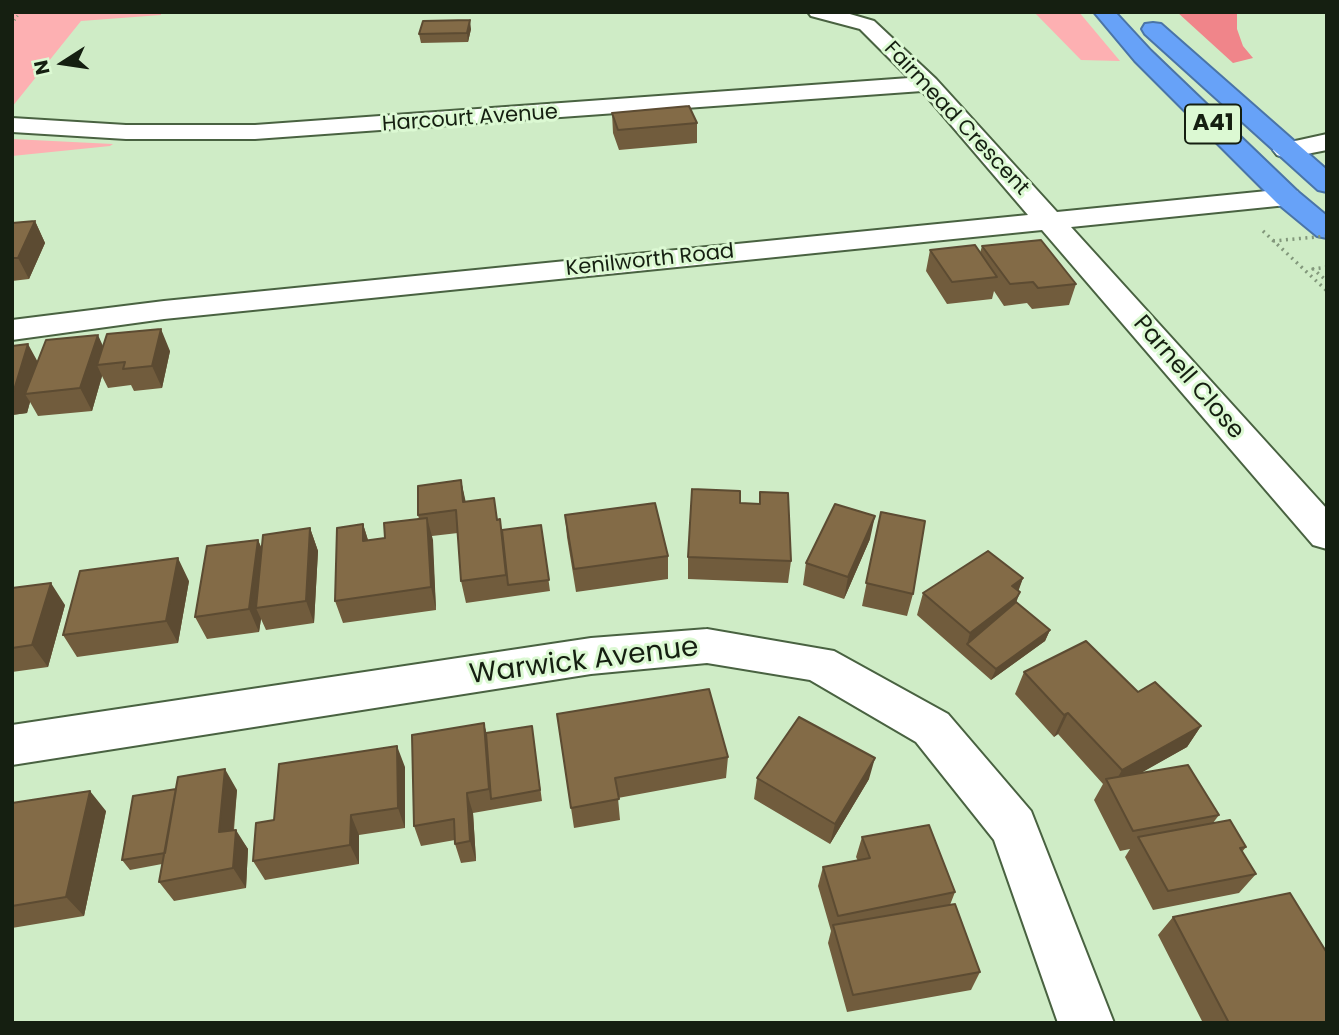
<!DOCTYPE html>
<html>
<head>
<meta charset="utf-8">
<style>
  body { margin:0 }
  #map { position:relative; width:1339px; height:1035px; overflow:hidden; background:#cfecc6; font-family:Poppins,sans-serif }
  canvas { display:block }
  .frame { position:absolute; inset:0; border:14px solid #151f11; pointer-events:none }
  .north { position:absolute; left:28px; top:28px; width:70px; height:70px; -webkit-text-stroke:5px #dcf9d3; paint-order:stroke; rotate:258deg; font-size:19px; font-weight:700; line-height:28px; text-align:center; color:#151f11 }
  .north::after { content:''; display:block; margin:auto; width:24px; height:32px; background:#151f11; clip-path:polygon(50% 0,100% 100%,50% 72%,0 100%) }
</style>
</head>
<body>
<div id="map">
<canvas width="1339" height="1035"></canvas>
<div class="frame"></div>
<div class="north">N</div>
</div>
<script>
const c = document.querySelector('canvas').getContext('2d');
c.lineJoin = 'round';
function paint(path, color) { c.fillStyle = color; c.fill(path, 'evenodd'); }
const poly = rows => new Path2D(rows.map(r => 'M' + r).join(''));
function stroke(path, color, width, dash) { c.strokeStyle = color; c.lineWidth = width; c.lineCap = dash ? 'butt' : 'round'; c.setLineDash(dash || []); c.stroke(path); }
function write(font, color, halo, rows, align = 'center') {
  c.font = font + ' Poppins,sans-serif'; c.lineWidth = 6; c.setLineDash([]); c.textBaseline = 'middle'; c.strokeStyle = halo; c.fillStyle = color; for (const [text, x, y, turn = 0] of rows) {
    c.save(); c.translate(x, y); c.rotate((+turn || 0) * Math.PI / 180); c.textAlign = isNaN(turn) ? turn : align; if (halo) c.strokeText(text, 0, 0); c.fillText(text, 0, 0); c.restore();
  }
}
paint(poly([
  [12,12,161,12,161,15,81,21,12,107],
  [1034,12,1079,12,1120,61,1081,60],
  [12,139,113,144,110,146,12,156]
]), '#fdb0b2');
paint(poly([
  [1177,12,1237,12,1237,29,1243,46,1253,58,1233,63]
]), '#f0858a');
const street = poly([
  [808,12,843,12,874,21,936,79,1057,212,1287,189,1297,191,1301,197,1297,203,1287,205,1071,227,1327,509,1327,549,1313,545,1042,230,164,319,12,340,12,320,164,301,1028,215,922,91,255,139,126,139,12,132,12,118,126,125,255,125,909,78,860,29,811,16,808,12],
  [1327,134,1327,150,1286,158,1277,155,1273,150,1277,145,1327,134],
  [707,629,834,651,948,714,1031,811,1114,1023,1058,1023,994,840,916,742,810,680,707,663,591,674,12,765,12,725,591,638,707,629]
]);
const highway = poly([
  [1094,12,1115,12,1151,51,1297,191,1327,216,1327,238,1317,236,1277,203,1135,61,1094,12],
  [1153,23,1161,24,1327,170,1327,192,1318,190,1145,34,1142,29,1145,24,1153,23]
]);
stroke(street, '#496241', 4);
stroke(highway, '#4a74a7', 4);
stroke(poly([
  [12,24,20,12]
]), '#82977b', 2.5, [1, 3.5]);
stroke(poly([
  [1263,231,1327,291],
  [1327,267,1313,269,1327,281]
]), '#82977b', 3.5, [2, 4.5]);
paint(street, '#fff');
paint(highway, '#67a2f8');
stroke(poly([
  [1273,241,1327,236]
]), '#82977b', 3.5, [2, 4.5]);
paint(poly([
  [471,29,468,42,421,43,419,34],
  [612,113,697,123,697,143,619,150,613,133],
  [35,221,45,243,29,279,12,281,12,223],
  [982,246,1076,284,1069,305,1032,309,1027,303,1004,306,994,291,992,299,947,304,926,271,930,250,980,253],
  [12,346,38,362,103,347,170,351,162,388,134,391,131,385,108,388,102,376,92,411,38,416,30,402,27,413,12,415],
  [461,480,465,501,498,520,502,530,541,525,550,591,466,603,461,581,458,533,432,536,436,610,343,623,335,601,363,524,368,540,385,538,419,519,418,515],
  [760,492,791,561,788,583,688,579,688,557,740,503,759,504],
  [881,512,913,594,907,616,862,606],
  [565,515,668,556,668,579,576,592,567,537],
  [310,528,318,551,314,623,266,630,261,619,259,632,207,639,195,617,258,540,262,549],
  [870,539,844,599,803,585,806,563],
  [1023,578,1018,590,1016,602,1050,630,1045,641,991,680,917,615,923,593],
  [189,581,178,643,77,657,63,635],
  [12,588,65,605,48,667,12,672],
  [1024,672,1138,692,1201,726,1187,747,1140,773,1219,815,1213,823,1246,847,1242,852,1256,874,1239,893,1153,910,1125,857,1130,849,1120,851,1094,800,1103,784,1058,734,1054,737,1015,694],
  [557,714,728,757,726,778,618,798,620,820,574,828],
  [484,723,486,733,532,726,542,801,473,813,476,861,461,863,455,844,455,840,421,846,414,826],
  [405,767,405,828,359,835,359,864,265,880,253,861,274,820],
  [757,778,869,779,830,844,754,799],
  [237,790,234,830,248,849,246,888,174,901,159,882,162,864,130,870,122,860],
  [12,803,106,811,84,916,12,928],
  [862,837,955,892,950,905,980,972,971,990,847,1012,828,943,831,931,818,886,823,867,858,861,856,857],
  [1173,917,1327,1023,1203,1023,1158,935]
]), '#715c3d');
paint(poly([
  [470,20,471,29,468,42,467,33],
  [35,221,45,243,29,279,18,258],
  [161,329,170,351,162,388,152,366],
  [98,335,108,357,97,365,102,376,92,411,80,388],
  [28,344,40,366,25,394,30,402,27,413,12,415,12,391],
  [461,480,466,503,463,502],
  [875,516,870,539,844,599,848,577],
  [427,518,433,540,436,610,431,587],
  [363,524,370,547,363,541],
  [310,528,318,551,314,623,306,601],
  [258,540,267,562,256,608,261,619,259,632,249,609],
  [178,558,189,581,178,643,166,621],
  [1023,578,1016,598,1020,592,1012,614,967,644,970,633,1012,586],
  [51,583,65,605,48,667,32,645],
  [1050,630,1045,641,991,680,996,669],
  [1068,713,1058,734,1054,737,1064,715],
  [484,723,489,744,491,799,489,789],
  [1201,726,1187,747,1111,790,1111,789,1122,770],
  [397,746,405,767,405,828,398,808],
  [875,758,869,779,830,844,835,824],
  [225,769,237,790,231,852,219,832],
  [90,791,106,811,84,916,66,897],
  [467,793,473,813,476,861,470,841],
  [351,815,359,835,359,864,350,845],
  [236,830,248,849,246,888,233,868]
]), '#5c4b32');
const building = poly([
  [470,20,467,33,419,34,423,21,470,20],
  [689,106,697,123,618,130,612,113,689,106],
  [35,221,18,258,12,258,12,223,35,221],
  [1041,240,1076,284,1038,288,1033,282,1010,284,982,246,1041,240],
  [975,245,997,277,952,282,930,250,975,245],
  [161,329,152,366,123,369,125,362,97,365,107,334,161,329],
  [98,335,80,388,25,394,46,340,98,335],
  [28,344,14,390,12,391,12,346,28,344],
  [461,480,463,502,494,498,497,520,500,519,506,575,461,581,456,510,418,515,418,486,461,480],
  [692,489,740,491,740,503,760,504,760,492,788,493,791,561,688,557,692,489],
  [655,503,668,556,574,569,565,515,655,503],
  [835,504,875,516,848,577,806,563,835,504],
  [881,512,925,521,913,594,866,583,881,512],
  [427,518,431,587,335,601,337,528,363,524,363,541,385,538,384,523,427,518],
  [541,525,549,580,508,585,502,530,541,525],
  [310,528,306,601,256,608,263,535,310,528],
  [258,540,249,609,195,617,207,546,258,540],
  [988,551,1023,578,1012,586,1020,592,1017,597,970,633,923,593,988,551],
  [178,558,166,621,63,635,80,571,178,558],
  [51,583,32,645,12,648,12,588,51,583],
  [1016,602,1050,630,996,669,967,644,1016,602],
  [1086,641,1138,692,1155,682,1201,726,1122,770,1068,713,1064,715,1024,672,1086,641],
  [709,689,728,757,615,778,619,799,571,808,557,714,709,689],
  [799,717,875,758,835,824,757,778,799,717],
  [484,723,489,789,467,793,470,841,455,844,454,819,414,826,412,735,484,723],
  [532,726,540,790,491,799,486,733,532,726],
  [397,746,398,808,351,815,350,845,253,861,256,823,274,820,279,764,397,746],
  [1188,765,1219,815,1133,831,1106,779,1188,765],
  [225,769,219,832,236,830,233,868,159,882,178,777,225,769],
  [176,789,165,853,122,860,133,796,176,789],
  [90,791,66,897,12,906,12,803,90,791],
  [1230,820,1246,847,1240,848,1256,874,1168,891,1138,837,1230,820],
  [929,825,955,892,838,916,823,867,870,858,862,837,929,825],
  [1290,893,1327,953,1327,1023,1229,1023,1173,917,1290,893],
  [955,904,980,972,853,995,833,925,955,904]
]);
paint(building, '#836b47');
stroke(building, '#5c4b32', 2);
write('21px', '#151f11', '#dcf9d3', [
  ["Harcourt Avenue",470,119,-4],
  ["Fairmead Crescent",956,119,47],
  ["Kenilworth Road",650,261,-6]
]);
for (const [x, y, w] of [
  [1213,124,56]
]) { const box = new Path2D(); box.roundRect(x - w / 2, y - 19.5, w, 39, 5); c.fillStyle = '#dcf9d3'; c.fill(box); stroke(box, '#151f11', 2); }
write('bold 23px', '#151f11', null, [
  ["A41",1213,124]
]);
write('24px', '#151f11', '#dcf9d3', [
  ["Parnell Close",1188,378,49]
]);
write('28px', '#151f11', '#dcf9d3', [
  ["Warwick Avenue",584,662,-7]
]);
</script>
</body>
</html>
